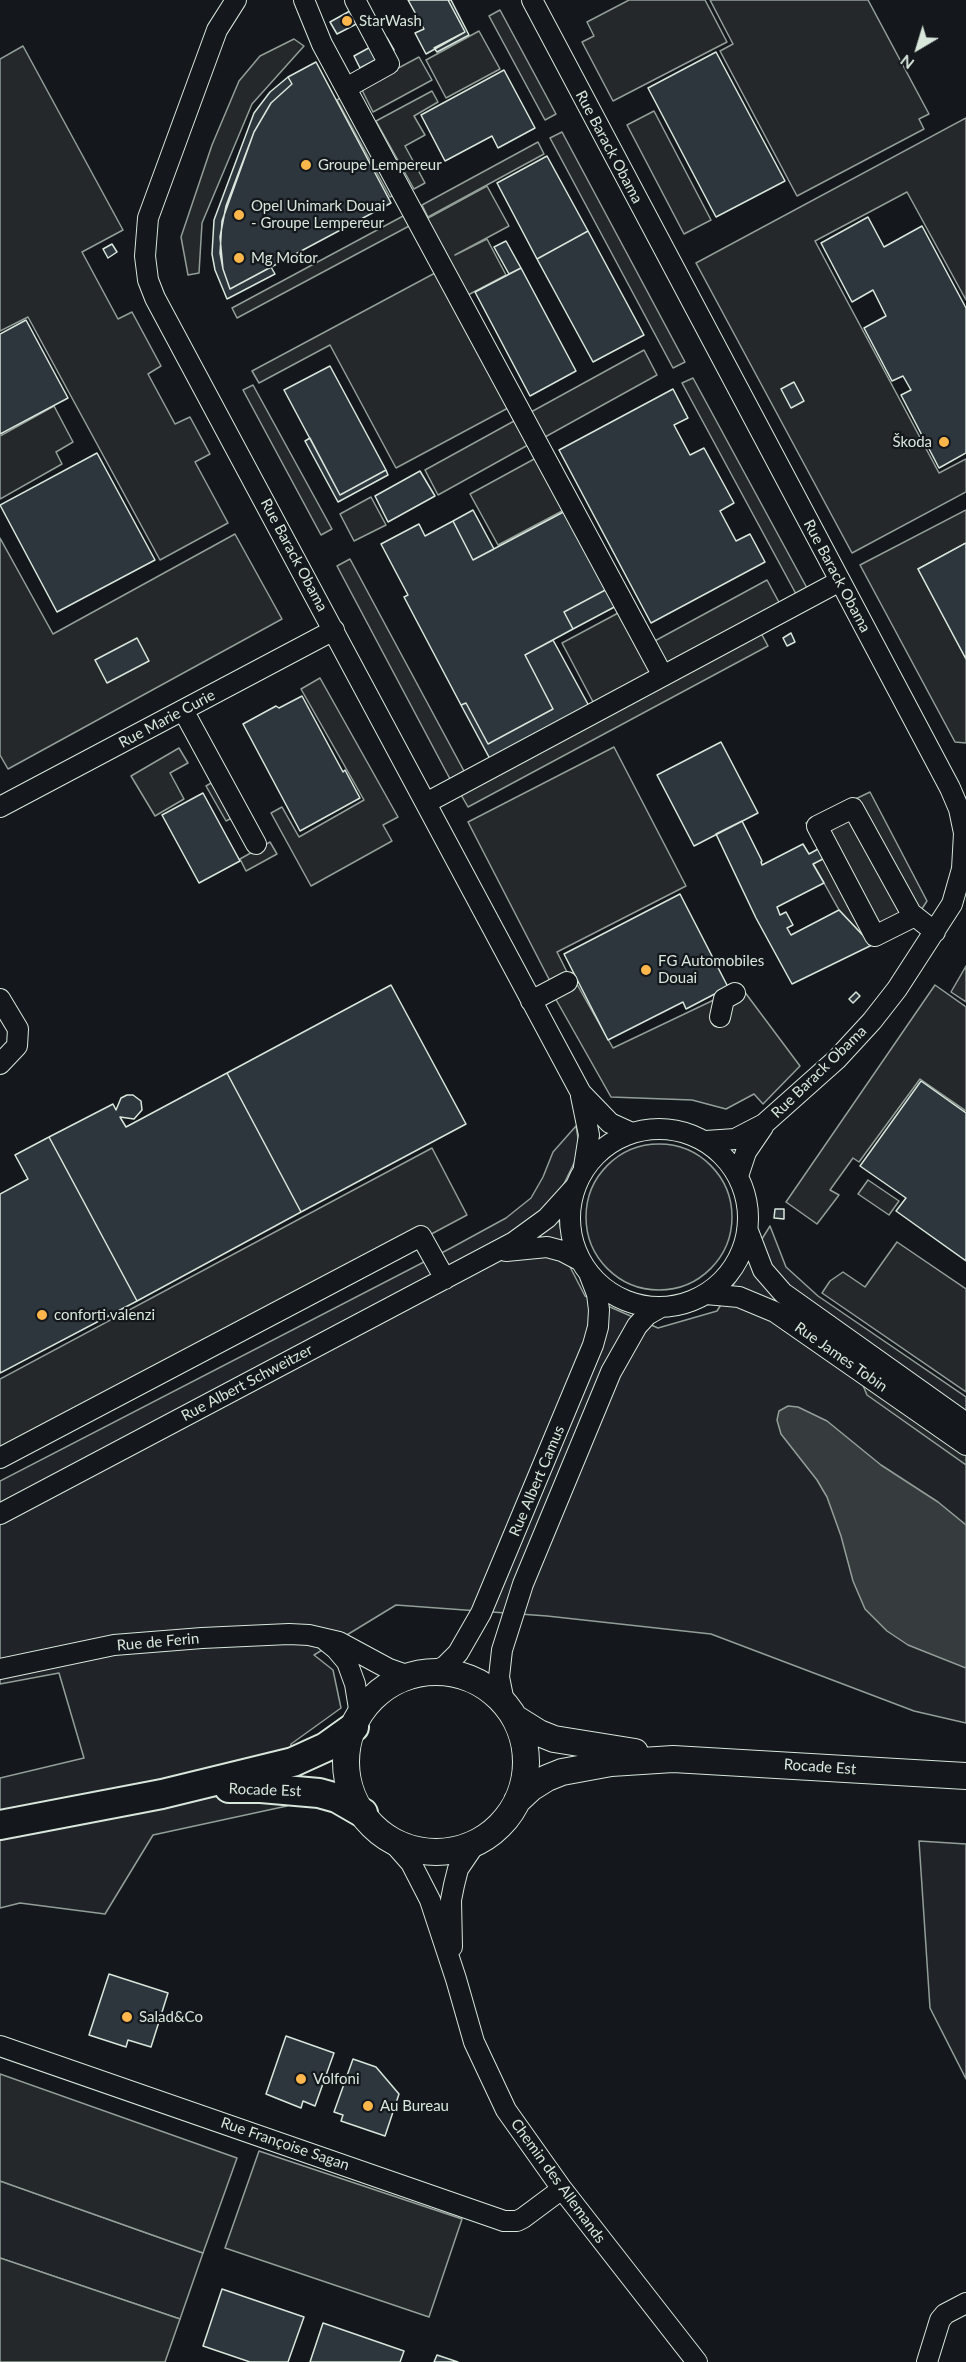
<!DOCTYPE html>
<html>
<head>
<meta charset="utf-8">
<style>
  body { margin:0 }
  #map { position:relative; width:966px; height:2362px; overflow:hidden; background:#14181c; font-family:Lato,sans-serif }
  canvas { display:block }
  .north { position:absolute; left:888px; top:18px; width:60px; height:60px; -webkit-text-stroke:4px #14181c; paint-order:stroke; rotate:218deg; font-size:16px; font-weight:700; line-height:24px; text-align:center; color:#d8e6dc }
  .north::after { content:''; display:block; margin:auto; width:21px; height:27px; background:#d8e6dc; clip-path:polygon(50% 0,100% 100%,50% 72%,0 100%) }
</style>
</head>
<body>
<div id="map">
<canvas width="966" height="2362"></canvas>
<div class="north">N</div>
</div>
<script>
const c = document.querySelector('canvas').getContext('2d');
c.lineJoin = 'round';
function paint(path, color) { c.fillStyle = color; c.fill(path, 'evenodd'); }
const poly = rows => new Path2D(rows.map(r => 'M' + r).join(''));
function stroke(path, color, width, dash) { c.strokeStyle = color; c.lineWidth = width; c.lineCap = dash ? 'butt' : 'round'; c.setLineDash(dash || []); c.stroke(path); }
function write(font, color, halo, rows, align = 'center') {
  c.font = font + ' Lato,sans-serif'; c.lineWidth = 4.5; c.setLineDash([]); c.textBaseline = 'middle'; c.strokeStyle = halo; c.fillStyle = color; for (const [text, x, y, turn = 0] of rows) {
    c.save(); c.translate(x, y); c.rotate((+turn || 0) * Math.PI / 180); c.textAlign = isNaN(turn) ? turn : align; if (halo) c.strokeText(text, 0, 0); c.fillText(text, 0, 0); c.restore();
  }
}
const green = poly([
  [576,1126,580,1151,555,1202,568,1263,585,1296,658,1328,717,1311,770,1226,786,1267,818,1296,966,1397,966,1723,914,1711,711,1634,547,1616,396,1605,314,1655,333,1670,341,1708,291,1744,287,1806,153,1835,105,1914,20,1903,0,1908,0,1778,84,1758,59,1673,0,1684,0,1481,451,1248,506,1218,531,1198,543,1177,553,1152,576,1126],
  '586 1217a73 73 0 1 1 146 0a73 73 0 1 1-146 0Z',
  [919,1841,966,1844,966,2079,930,2008,919,1841],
  [0,2181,203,2253,180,2319,0,2258,0,2181]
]);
paint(green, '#202428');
stroke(green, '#939e99', 1.5);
const parking = poly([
  [629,0,705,0,727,42,613,101,582,42,594,36,587,22,629,0],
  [710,0,868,0,929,114,919,119,924,129,797,196,720,51,733,44,710,0],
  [500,10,556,114,545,120,489,16,500,10],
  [479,31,500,69,446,98,426,60,479,31],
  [294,39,304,46,252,104,202,223,199,273,188,275,181,237,212,145,239,81,260,56,294,39],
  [23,46,123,230,82,252,118,319,132,312,161,366,148,374,175,424,190,417,210,454,195,462,228,523,160,560,28,317,0,331,0,59,23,46],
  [419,57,432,80,373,112,361,88,419,57],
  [432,91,438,102,414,116,425,135,405,146,425,183,414,189,376,121,432,91],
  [345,95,398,193,390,197,337,100,345,95],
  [654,111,711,220,684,234,627,125,654,111],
  [966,118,966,300,907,192,815,241,939,473,966,459,966,492,852,553,696,263,966,118],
  [562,132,685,362,673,368,550,138,562,132],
  [538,142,544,154,428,217,422,205,538,142],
  [487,186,509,226,455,255,487,239,506,275,468,295,419,223,487,186],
  [405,215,411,225,237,318,232,308,405,215],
  [435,273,508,408,396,468,330,345,259,383,252,371,435,273],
  [644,350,657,375,545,437,531,412,644,350],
  [693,378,807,588,796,594,682,383,693,378],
  [253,385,332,529,321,535,243,390,253,385],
  [54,406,73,442,56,452,62,464,0,499,0,436,54,406],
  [514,421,528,445,438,495,425,470,514,421],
  [536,458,564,510,498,545,470,494,536,458],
  [371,497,386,525,354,541,340,514,371,497],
  [966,510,966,543,918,569,966,659,966,743,955,742,860,565,966,510],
  [235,534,282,619,8,769,0,755,0,538,53,634,235,534],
  [350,559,464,771,450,779,337,566,350,559],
  [767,580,788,619,761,633,768,646,468,807,460,793,601,717,562,643,620,612,640,649,767,580],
  [320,678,398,817,383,825,392,841,311,886,271,813,282,807,299,837,364,800,301,689,320,678],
  [614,747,686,886,557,952,569,976,552,985,468,822,614,747],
  [179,748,188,763,170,773,184,799,155,816,131,776,179,748],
  [218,779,238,815,226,821,206,786,218,779],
  [870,792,927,901,912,924,872,945,839,910,824,883,813,864,823,858,806,823,870,792],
  [270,842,277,854,246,871,240,859,270,842],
  [966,966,966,1002,951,992,966,966],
  [574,979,613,1048,741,987,800,1066,763,1104,754,1094,726,1109,692,1100,611,1097,554,996,574,979],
  [935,985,966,1007,966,1111,920,1079,859,1162,853,1158,830,1190,839,1195,817,1224,786,1202,935,985],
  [432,1148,467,1215,0,1464,0,1379,432,1148],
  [868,1180,899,1201,889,1215,858,1194,868,1180],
  [897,1242,966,1289,966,1392,822,1293,830,1281,843,1272,865,1287,897,1242],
  [860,1378,966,1453,966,1465,867,1395,860,1378],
  [0,2074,237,2158,203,2253,0,2181,0,2074],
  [259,2151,462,2219,429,2317,225,2248,259,2151],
  [0,2258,180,2319,165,2362,0,2362,0,2258]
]);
paint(parking, '#24282b');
stroke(parking, '#939e99', 1.5);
const water = poly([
  [788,1406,798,1407,827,1421,881,1465,938,1502,966,1525,966,1668,908,1645,887,1631,865,1609,853,1581,841,1536,827,1497,817,1480,781,1434,777,1420,779,1411,788,1406]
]);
paint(water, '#363b3e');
stroke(water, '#939e99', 1.5);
const building = poly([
  [408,0,448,0,465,32,426,54,415,33,424,29,408,0],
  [448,0,451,0,469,35,437,52,434,48,465,32,448,0],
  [357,7,364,20,337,34,330,22,357,7],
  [387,38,394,50,360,68,354,56,387,38],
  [716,52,785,181,716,217,648,88,716,52],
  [316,62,391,203,230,289,223,269,220,253,222,221,254,132,271,103,292,84,288,77,316,62],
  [504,70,535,128,498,148,492,136,445,161,421,115,504,70],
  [288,77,292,84,271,103,254,132,226,206,220,237,223,269,230,289,271,267,275,274,227,299,215,270,212,254,214,220,254,113,270,92,288,77],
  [547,156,588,231,537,259,497,183,547,156],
  [868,217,884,247,922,226,966,308,966,453,939,468,901,395,911,390,903,376,892,381,864,328,886,316,873,290,852,302,821,243,868,217],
  [588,231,644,335,593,362,537,259,588,231],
  [506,241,521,268,509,274,494,247,506,241],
  [112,244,117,252,108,258,103,249,112,244],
  [521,268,576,371,530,396,475,292,521,268],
  [26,320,68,398,0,434,0,334,26,320],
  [330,366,386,470,340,495,284,390,330,366],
  [794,382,804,401,791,408,781,389,794,382],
  [673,389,688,418,674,425,690,455,704,448,734,503,720,511,736,541,750,534,765,562,651,623,559,450,673,389],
  [310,438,340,495,386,470,388,475,338,502,305,441,310,438],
  [97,453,155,560,57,612,0,505,97,453],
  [420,471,435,496,388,522,375,496,420,471],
  [569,509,611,587,564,612,573,629,525,655,553,709,488,744,466,703,461,705,404,597,408,595,381,544,419,524,425,536,453,521,473,560,569,509],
  [473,510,494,549,473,560,453,521,473,510],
  [966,543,966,659,918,569,966,543],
  [611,587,620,604,573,629,564,612,611,587],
  [791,633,795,642,787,646,783,638,791,633],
  [137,638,149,661,107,683,95,660,137,638],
  [553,640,589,706,490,759,461,705,466,703,488,744,553,709,525,655,553,640],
  [302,696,343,772,345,770,360,798,300,831,243,724,276,706,279,708,302,696],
  [721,742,758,813,694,846,657,775,721,742],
  [203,793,240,861,199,883,162,815,203,793],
  [742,821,762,861,761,862,762,865,803,844,809,854,818,849,823,859,813,864,824,883,777,907,780,915,786,912,793,925,787,928,791,935,839,910,872,945,792,984,756,918,716,834,742,821],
  [680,894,728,987,686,1009,683,1002,608,1040,564,954,680,894],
  [391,985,466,1124,301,1212,227,1073,391,985],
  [856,992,860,996,853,1003,849,999,856,992],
  [227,1073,301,1212,137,1301,49,1137,113,1104,116,1110,121,1098,127,1095,133,1095,141,1101,142,1110,134,1119,120,1117,126,1127,227,1073],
  [921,1081,966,1113,966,1261,896,1211,906,1198,860,1166,921,1081],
  [49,1137,137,1301,0,1373,0,1194,28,1179,15,1155,49,1137],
  [775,1209,784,1209,784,1219,774,1218,775,1209],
  [109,1974,168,1993,151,2047,128,2040,126,2047,89,2035,109,1974],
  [286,2036,334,2053,315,2106,303,2101,301,2108,266,2094,286,2036],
  [353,2059,376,2067,399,2094,385,2136,341,2121,343,2115,334,2112,353,2059],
  [222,2289,304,2317,288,2362,250,2362,203,2346,222,2289],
  [323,2323,404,2351,400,2362,310,2362,323,2323],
  [437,2355,458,2362,434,2362,437,2355]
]);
paint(building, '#2c363c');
stroke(building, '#d8e6dc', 1.5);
const minor = poly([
  [236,0,217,30,148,218,145,256,148,280,155,298,581,1093,610,1123,632,1133],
  [304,0,322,44,663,676],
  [532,0,950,788,959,809,964,833,962,869,952,904,897,989,872,1021,837,1059,764,1124,735,1139,706,1141],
  [346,88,389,64,355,0],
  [183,710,256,844],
  [426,803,840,581],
  [0,807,334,630],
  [913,917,875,936,817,826,853,808,911,913,935,932],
  [0,999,18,1029,17,1046,0,1064],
  [531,1001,567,982],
  [720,1017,724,999,735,993],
  [581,1096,589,1135,584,1167],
  '570 1218a89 89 0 1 1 178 0a89 89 0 1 1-178 0Z',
  [738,1176,746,1152,763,1127],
  [748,1231,763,1270,783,1293,966,1423],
  [506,1251,547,1247,562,1251,581,1261],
  [706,1294,739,1297,775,1312,966,1445],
  [0,1458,421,1236,445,1279],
  [0,1514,514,1242,547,1218,576,1186],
  [326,1641,336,1649,347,1662,355,1684,360,1715],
  [0,1669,114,1645,202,1638,289,1634,309,1635,339,1642,389,1669,409,1676],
  [433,1672,445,1666,458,1653,481,1613,593,1345,598,1327,599,1310,597,1294,590,1276],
  [504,1702,499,1677,502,1650,523,1584,611,1372,637,1326,647,1315,661,1307],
  [389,1838,411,1863,430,1900,456,1979,474,2042,506,2110,562,2189,697,2362],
  [452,1947,451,1900,454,1885,458,1869,477,1841],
  [0,2046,504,2221,517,2221,523,2218,562,2189],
  [927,2362,940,2320,945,2314,966,2303]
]);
const major = poly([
  '346 1762a90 90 0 1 1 180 0a90 90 0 1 1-180 0Z',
  [515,1718,539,1733,554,1739,635,1752],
  [517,1801,531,1788,547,1778,562,1772,611,1763,673,1759,966,1776]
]);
const highway = poly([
  [229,1788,261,1788,319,1793,337,1798,363,1813],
  [0,1825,162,1794,293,1762,326,1747,354,1727]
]);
stroke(minor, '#d8e6dc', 22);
stroke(major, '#d8e6dc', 28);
stroke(highway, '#d8e6dc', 32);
stroke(minor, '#14181c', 20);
stroke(major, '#14181c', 26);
stroke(highway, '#14181c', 28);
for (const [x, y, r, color] of [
  [347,21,6,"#ffb74d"],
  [306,165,6,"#ffb74d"],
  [239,215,6,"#ffb74d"],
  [239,258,6,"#ffb74d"],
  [944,442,6,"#ffb74d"],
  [646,970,6,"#ffb74d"],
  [42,1315,6,"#ffb74d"],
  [127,2017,6,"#ffb74d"],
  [301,2079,6,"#ffb74d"],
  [368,2106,6,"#ffb74d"]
]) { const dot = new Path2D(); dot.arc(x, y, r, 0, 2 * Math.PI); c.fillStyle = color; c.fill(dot); stroke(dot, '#14181c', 2); }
write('15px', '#d8e6dc', '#14181c', [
  ["StarWash",359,21],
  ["Groupe Lempereur",318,165],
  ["Opel Unimark Douai",251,206],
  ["- Groupe Lempereur",251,223],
  ["Mg Motor",251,258],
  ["Škoda",932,442,"right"],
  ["FG Automobiles",658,961],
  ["Douai",658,978],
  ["conforti valenzi",54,1315],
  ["Salad&Co",139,2017],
  ["Volfoni",313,2079],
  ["Au Bureau",380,2106]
], 'left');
write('15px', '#d8e6dc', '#14181c', [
  ["Rue Barack Obama",609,147,62],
  ["Rue Barack Obama",294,555,62],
  ["Rue Barack Obama",837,576,62],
  ["Rue Marie Curie",167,719,-28],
  ["Rue Barack Obama",819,1072,-44],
  ["Rue James Tobin",841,1357,35],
  ["Rue Albert Schweitzer",247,1383,-28],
  ["Rue Albert Camus",537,1481,-67],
  ["Rue de Ferin",158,1642,-5],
  ["Rocade Est",820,1767,4],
  ["Rocade Est",265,1790,2],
  ["Rue Françoise Sagan",285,2144,19],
  ["Chemin des Allemands",558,2181,54]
]);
</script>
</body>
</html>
